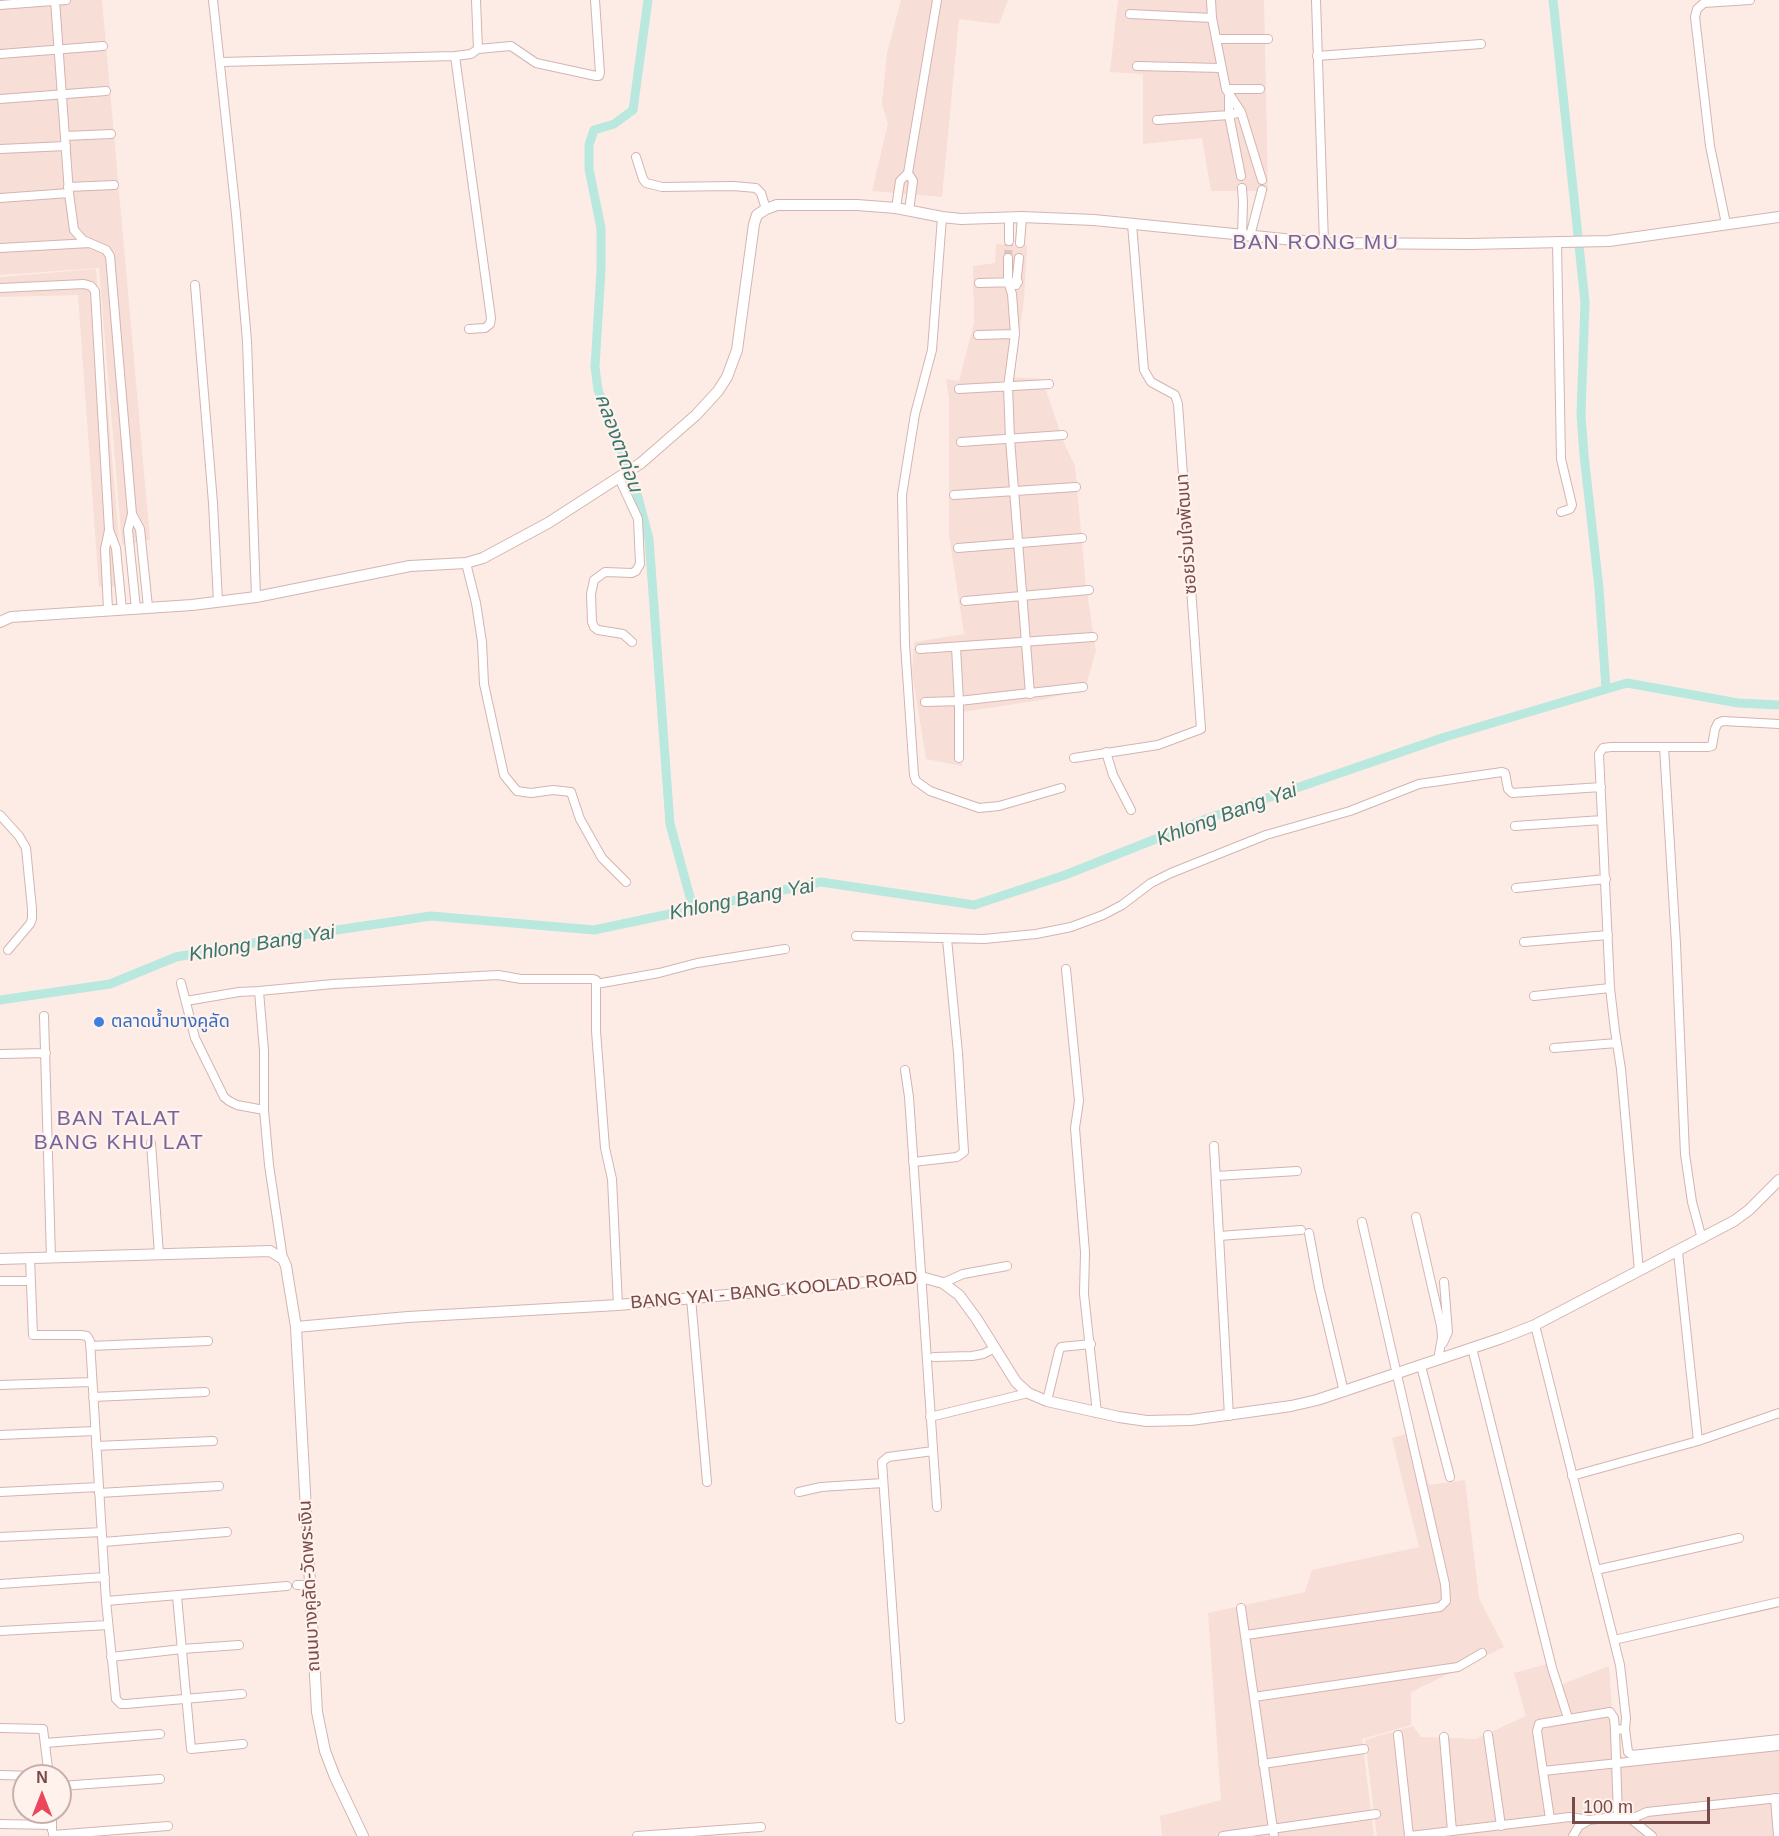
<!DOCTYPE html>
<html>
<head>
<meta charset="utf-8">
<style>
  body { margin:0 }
  #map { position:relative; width:1779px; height:1836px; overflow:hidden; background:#fdece6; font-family:Arial,sans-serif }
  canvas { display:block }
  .north { position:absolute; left:12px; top:1764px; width:60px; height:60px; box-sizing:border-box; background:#fff2ed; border:2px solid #c9afab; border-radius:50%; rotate:0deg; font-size:16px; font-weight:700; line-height:24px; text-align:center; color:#784a49 }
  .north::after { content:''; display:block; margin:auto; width:21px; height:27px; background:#eb4659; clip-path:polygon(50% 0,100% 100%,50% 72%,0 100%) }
  .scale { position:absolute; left:1572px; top:1797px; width:138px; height:27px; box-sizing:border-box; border:3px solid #784a49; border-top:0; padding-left:8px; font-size:18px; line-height:21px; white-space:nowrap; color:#784a49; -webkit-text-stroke:4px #fff2ed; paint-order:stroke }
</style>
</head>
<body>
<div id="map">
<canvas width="1779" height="1836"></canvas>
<div class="north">N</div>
<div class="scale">100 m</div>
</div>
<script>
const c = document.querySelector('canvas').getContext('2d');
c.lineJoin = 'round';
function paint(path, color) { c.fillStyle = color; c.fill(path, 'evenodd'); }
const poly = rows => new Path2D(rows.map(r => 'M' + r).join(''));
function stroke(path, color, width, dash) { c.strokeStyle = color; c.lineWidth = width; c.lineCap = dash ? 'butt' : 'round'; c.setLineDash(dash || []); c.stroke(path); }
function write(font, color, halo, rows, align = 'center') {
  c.font = font + ' Arial,"Noto Sans Thai",sans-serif'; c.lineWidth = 4.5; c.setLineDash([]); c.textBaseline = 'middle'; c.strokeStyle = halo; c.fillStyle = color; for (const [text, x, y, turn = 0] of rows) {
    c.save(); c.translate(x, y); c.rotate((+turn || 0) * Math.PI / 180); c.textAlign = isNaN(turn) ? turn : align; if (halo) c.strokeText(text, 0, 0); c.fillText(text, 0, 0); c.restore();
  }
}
paint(poly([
  [0,0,102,0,150,540,122,545,99,268,0,275],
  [901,0,1008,0,999,24,959,19,942,197,872,191,888,124,882,104,887,53],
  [1118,0,1264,0,1268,191,1211,191,1202,138,1143,144,1143,74,1110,72],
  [996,244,1027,245,1024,299,1013,377,1042,379,1064,443,1075,466,1086,586,1096,651,1085,689,1041,700,963,712,962,766,926,759,912,672,914,642,964,634,949,535,949,398,946,379,959,381,974,323,973,266,995,263],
  [96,269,123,587,99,587,78,295,0,297,0,277],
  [1414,1432,1429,1485,1465,1480,1479,1598,1504,1647,1411,1692,1411,1725,1362,1739,1374,1836,1162,1836,1160,1816,1221,1800,1208,1613,1305,1592,1312,1570,1419,1547,1392,1438],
  [1554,1662,1560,1685,1609,1666,1615,1752,1624,1758,1779,1741,1779,1836,1377,1836,1365,1740,1413,1726,1421,1737,1476,1739,1526,1716,1514,1673]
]), '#f7ded7');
stroke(poly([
  [648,0,633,110,614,124,594,130,589,145,589,169,601,228,601,270,595,367,598,390,635,486,649,539,670,824,693,908],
  [1553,0,1585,302,1581,415,1584,455,1599,588,1606,689],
  [0,1000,110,984,176,957,276,939,431,916,594,930,821,882,974,905,1065,875,1206,819,1445,737,1627,683,1738,703,1779,705]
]), '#b9e8df', 9);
stroke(poly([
  [1008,258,1009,241]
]), '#dcc4bf', 8, [8, 4]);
const minor = poly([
  [55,0,69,193,74,230,83,240,106,250,110,256,132,514],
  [213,0,236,214,247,341,256,597],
  [476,0,478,49],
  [1211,0,1212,18,1226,89,1241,112,1262,180],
  [1316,0,1324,243],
  [0,5,66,0],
  [1130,14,1212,18],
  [1216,39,1268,39],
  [0,54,103,46],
  [455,56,491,318,490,324,485,328,469,329],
  [1317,56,1481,44],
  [221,62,455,56,471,54,478,49,511,46,536,63,596,76,599,76,600,73,595,0],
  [1137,66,1221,68],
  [1226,89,1260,89],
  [1229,97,1229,115,1241,176],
  [0,99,106,91],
  [1157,120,1229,115,1241,112],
  [65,136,111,134],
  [0,149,66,146],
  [636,157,643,179,646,183,662,187,733,186,756,188,761,193,766,209],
  [908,173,913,181,909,211],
  [68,187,114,185],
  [1242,188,1243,203,1242,236],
  [0,198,69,193],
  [896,208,900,181,908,173,937,0],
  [942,217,932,350,915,414,902,495,905,644,914,775,916,781,930,791,979,808,999,806,1061,788],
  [1009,218,1009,241],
  [1726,224,1710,146,1695,17,1697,9,1704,3,1750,0],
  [1250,236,1262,190],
  [1557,242,1561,459,1572,505,1570,509,1561,512],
  [1020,243,1022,217],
  [0,248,90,243],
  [1008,258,1008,282,1012,294,1015,334,1008,387,1010,439,1030,694],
  [979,283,1018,282],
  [195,285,213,503,218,602],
  [1016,285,1019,258],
  [0,288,84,284,91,286,95,291,109,530],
  [978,335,1015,334],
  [959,389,1049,384],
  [961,442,1063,435],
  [619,478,638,519,640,564,636,571,632,573,605,572,594,580,591,594,592,622,594,627,598,630,623,634,632,642],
  [954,495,1076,487],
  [958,548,1082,538],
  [466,563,476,603,482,642,484,684,504,775,517,791,531,793,553,790,571,792,580,819,602,858,626,882],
  [965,601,1089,590],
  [136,609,128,530,132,514,140,529,148,607],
  [108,610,105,549,109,530,116,548,122,610],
  [956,647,959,701,959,758],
  [920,649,1093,637],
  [925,702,959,701,1083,687],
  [1664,747,1676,944,1685,1154,1692,1202,1702,1239],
  [1106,752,1113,775,1131,810],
  [1074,758,1158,745,1201,729,1178,404,1175,395,1151,382,1144,370,1132,224],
  [0,815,19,836,26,848,32,909,32,919,30,924,8,950],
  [1515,826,1602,820],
  [1516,888,1606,879],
  [856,936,984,939,1036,934,1071,927,1103,915,1122,905,1151,883,1171,873,1266,835,1350,811,1419,784,1502,772,1505,773,1508,789,1512,793,1601,787],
  [1524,942,1608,935],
  [1066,969,1079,1101,1075,1128,1085,1252,1084,1294,1097,1413],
  [181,983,195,1038,224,1097,229,1101,237,1105,264,1110],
  [596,984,659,973,697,963,785,949],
  [259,991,333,984,498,975,521,979,593,979,596,980,596,1031,605,1148,612,1179,618,1305],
  [1534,996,1610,988],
  [186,1001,239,992,259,991,264,1051,264,1110,269,1165,283,1259],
  [44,1016,51,1258],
  [1554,1048,1617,1043],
  [0,1054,46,1053],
  [905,1070,909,1097,937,1507],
  [151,1143,159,1254],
  [1214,1146,1229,1416],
  [913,1162,957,1157,964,1152,958,1053,947,939],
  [1216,1176,1297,1171],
  [1416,1217,1441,1326,1442,1337,1438,1360],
  [1309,1233,1319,1287,1344,1392],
  [1219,1236,1301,1230],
  [1678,1252,1698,1441],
  [30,1258,33,1335,81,1335,87,1336,90,1341,106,1601,116,1699,121,1704,126,1704,242,1694],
  [1639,1271,1621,1069,1615,1031,1610,988,1599,754,1603,748,1611,747,1708,747,1712,746,1715,729,1718,723,1723,721,1779,724],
  [0,1281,31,1281],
  [943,1283,963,1274,1007,1266],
  [691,1298,707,1482],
  [1535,1325,1620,1665,1626,1718,1625,1729,1615,1730,1618,1817],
  [1443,1343,1448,1332,1444,1282],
  [90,1346,208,1341],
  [1472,1348,1552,1668,1568,1718],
  [934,1357,972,1356,983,1354,995,1348],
  [1421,1366,1450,1477],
  [0,1385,92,1382],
  [93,1397,205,1392],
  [1047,1401,1059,1351,1061,1347,1091,1344],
  [930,1417,1028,1393],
  [0,1435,95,1431],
  [96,1446,213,1441],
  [1572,1476,1698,1441,1779,1413],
  [0,1492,99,1487],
  [799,1492,821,1487,883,1483],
  [99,1493,219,1486],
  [0,1537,102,1532],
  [103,1542,227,1532],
  [1596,1570,1739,1538],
  [0,1584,105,1577],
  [297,1585,310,1585],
  [177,1596,191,1749,243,1744],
  [106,1601,287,1586],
  [1241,1608,1274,1836],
  [0,1631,108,1625],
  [1246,1635,1440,1607,1446,1601,1445,1584,1362,1222],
  [1614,1640,1779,1602],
  [111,1657,182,1649,239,1645],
  [1254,1697,1458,1667,1482,1653],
  [900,1719,882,1462,888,1457,933,1451],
  [0,1728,43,1729,49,1776],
  [1625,1729,1628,1752,1632,1755,1779,1739],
  [1398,1735,1409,1836],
  [1488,1735,1501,1826],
  [1444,1737,1452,1831],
  [45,1743,160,1734],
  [1263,1764,1364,1749],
  [1543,1771,1779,1746],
  [0,1775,36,1776],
  [60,1786,160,1779],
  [1775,1798,1778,1836],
  [52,1812,52,1830],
  [1550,1819,1537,1731,1539,1724,1610,1712,1614,1718,1615,1730],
  [1631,1819,1647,1812,1779,1798],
  [0,1824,52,1825],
  [53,1835,168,1826],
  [637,1836,761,1827],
  [1223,1836,1376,1814],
  [1410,1836,1570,1817,1589,1820],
  [1573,1836,1579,1826,1589,1820,1613,1817,1631,1819,1652,1836]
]);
const tertiary = poly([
  [0,622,11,617,192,605,256,597,410,566,466,563,483,558,548,523,641,463,696,415,718,391,727,377,737,350,754,224,757,215,766,209,777,205,857,205,896,208,942,217,961,219,1022,217,1094,220,1324,243,1470,244,1609,241,1779,217],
  [0,1259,270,1251,283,1259,286,1266,296,1327,408,1317,618,1305,921,1277,943,1283,959,1295,976,1318,1016,1382,1028,1393,1047,1401,1119,1417,1147,1421,1191,1420,1291,1406,1317,1400,1502,1338,1535,1325,1734,1221,1749,1210,1779,1180],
  [296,1327,317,1712,325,1751,335,1777,363,1836]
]);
stroke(minor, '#d4b4b0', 10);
stroke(tertiary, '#d4b4b0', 12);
stroke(minor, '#fff', 8);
stroke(tertiary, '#fff', 10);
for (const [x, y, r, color] of [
  [99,1022,6,"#3f7fe0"]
]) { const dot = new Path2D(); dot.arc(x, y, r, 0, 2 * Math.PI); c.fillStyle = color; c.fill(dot); stroke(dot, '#fff2ed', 2); }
write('18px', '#784a49', '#fff2ed', [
  ["ซอยร่วมใจพัฒนา",1187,534,-94],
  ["BANG YAI - BANG KOOLAD ROAD",774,1291,-5],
  ["ถนนบางคูลัด-วัดพระเงิน",310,1586,-93]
]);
write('18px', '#366cbe', '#fff2ed', [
  ["ตลาดน้ำบางคูลัด",111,1022]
], 'left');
write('italic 20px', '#39766c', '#fff2ed', [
  ["คลองตาด่อน",618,443,70],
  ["Khlong Bang Yai",1227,815,-20],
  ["Khlong Bang Yai",742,900,-11],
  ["Khlong Bang Yai",262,944,-9]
]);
c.letterSpacing = '1.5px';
write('21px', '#76649b', '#fff2ed', [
  ["BAN RONG MU",1316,243],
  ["BAN TALAT",119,1119],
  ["BANG KHU LAT",119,1143]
]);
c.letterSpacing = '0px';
</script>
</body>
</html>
